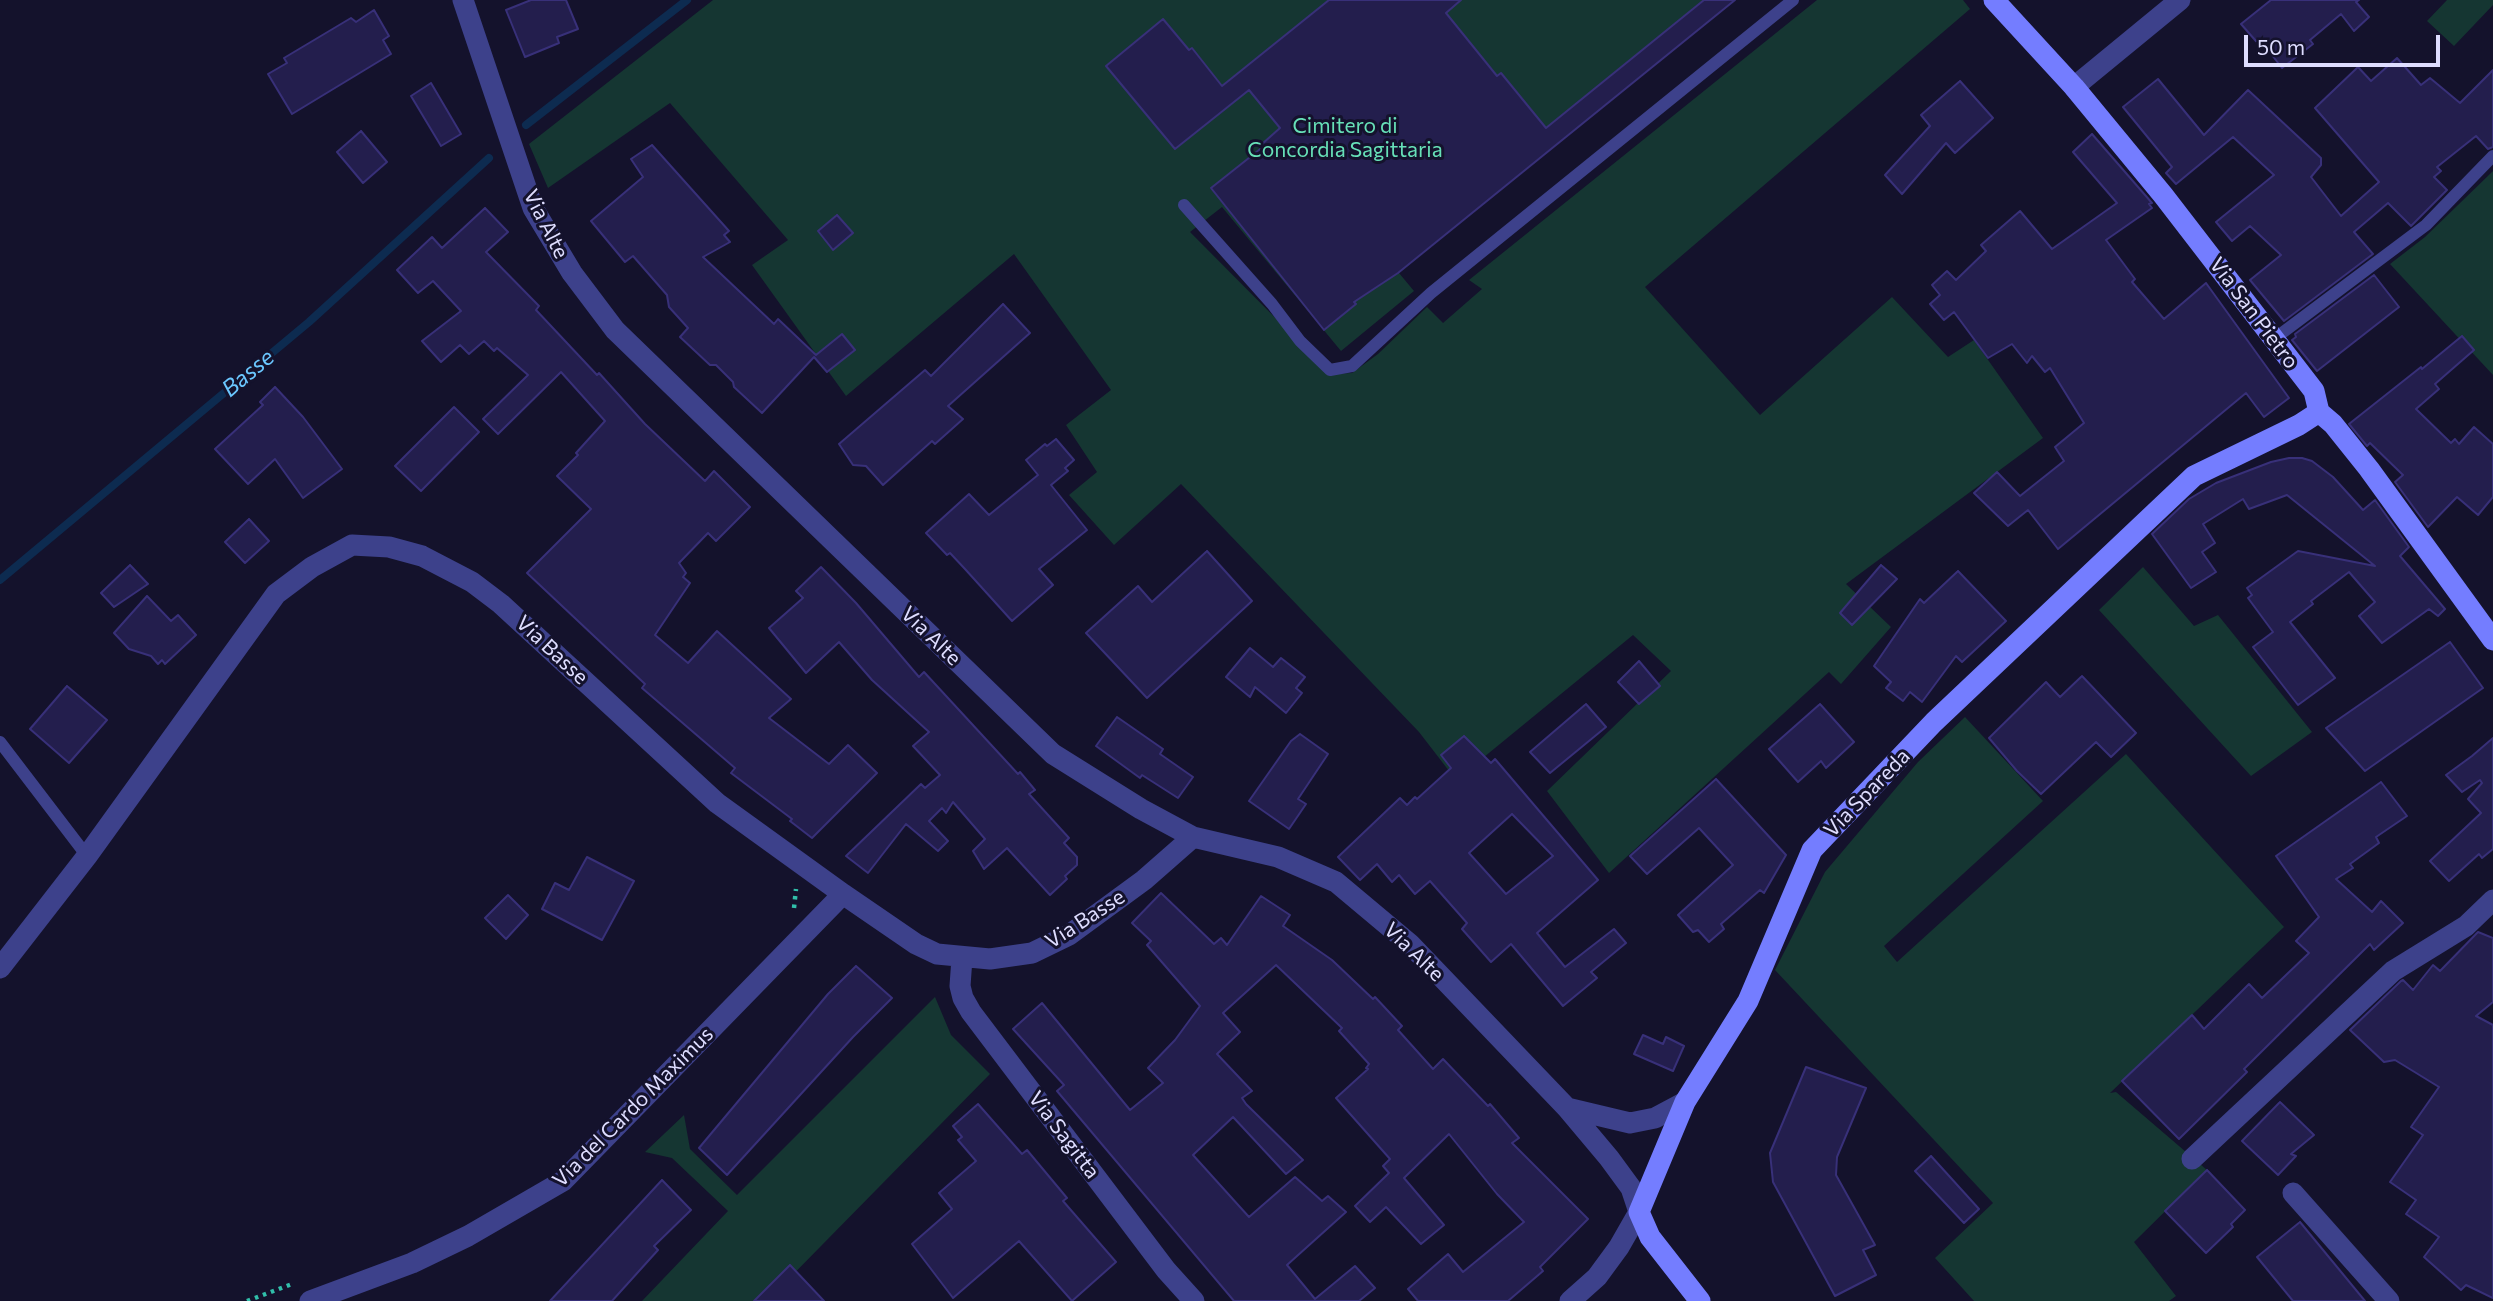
<!DOCTYPE html>
<html>
<head>
<meta charset="utf-8">
<style>
  body { margin:0 }
  #map { position:relative; width:2493px; height:1301px; overflow:hidden; background:#14122c; font-family:Commissioner,sans-serif }
  canvas { display:block }
  .scale { position:absolute; left:2244px; top:35px; width:196px; height:32px; box-sizing:border-box; border:4px solid #deddff; border-top:0; padding-left:9px; font-size:21px; line-height:24px; white-space:nowrap; color:#deddff; -webkit-text-stroke:5px #14122c; paint-order:stroke }
</style>
</head>
<body>
<div id="map">
<canvas width="2493" height="1301"></canvas>
<div class="scale">50 m</div>
</div>
<script>
const c = document.querySelector('canvas').getContext('2d');
c.lineJoin = 'round';
function paint(path, color) { c.fillStyle = color; c.fill(path, 'evenodd'); }
const poly = rows => new Path2D(rows.map(r => 'M' + r).join(''));
function stroke(path, color, width, dash) { c.strokeStyle = color; c.lineWidth = width; c.lineCap = dash ? 'butt' : 'round'; c.setLineDash(dash || []); c.stroke(path); }
function write(font, color, halo, rows, align = 'center') {
  c.font = font + ' Commissioner,sans-serif'; c.lineWidth = 6; c.setLineDash([]); c.textBaseline = 'middle'; c.strokeStyle = halo; c.fillStyle = color; for (const [text, x, y, turn = 0] of rows) {
    c.save(); c.translate(x, y); c.rotate((+turn || 0) * Math.PI / 180); c.textAlign = isNaN(turn) ? turn : align; if (halo) c.strokeText(text, 0, 0); c.fillText(text, 0, 0); c.restore();
  }
}
paint(poly([
  [713,0,1732,0,1399,273,1414,291,1341,351,1222,207,1190,232,1331,374,1352,373,1378,354,1427,307,1443,323,1482,289,1469,280,1817,0,1963,0,1970,9,1645,287,1760,415,1892,297,1948,357,1974,340,2043,438,1846,584,1891,627,1841,684,1829,672,1609,873,1547,791,1671,671,1633,635,1456,780,1419,732,1181,484,1114,545,1069,495,1097,472,1066,425,1111,390,1014,254,846,396,752,265,788,240,670,103,548,188,529,144],
  [2447,0,2493,0,2493,5,2454,46,2427,21],
  [2493,171,2493,375,2390,264,2425,237],
  [2143,567,2194,626,2218,615,2312,732,2251,776,2099,610],
  [1965,717,2043,801,1884,946,1897,962,2126,754,2284,927,2110,1093,2116,1092,2207,1170,2134,1242,2176,1296,2169,1301,1974,1301,1935,1258,1993,1203,1775,970,1825,872,1918,762],
  [935,997,951,1035,990,1074,767,1301,642,1301,728,1211,672,1158,645,1152,684,1115,690,1149,737,1195]
]), '#153632');
stroke(poly([
  [526,125,687,0],
  [0,580,309,322,489,158]
]), '#0d2b50', 8);
const building = poly([
  [531,0,566,0,578,29,557,37,559,43,525,57,506,10,531,0],
  [1329,0,1461,0,1446,13,1497,76,1501,73,1546,128,1704,0,1735,0,1398,273,1354,302,1356,304,1324,330,1211,188,1264,146,1262,144,1280,128,1249,90,1175,149,1106,66,1163,19,1189,50,1192,48,1222,86,1329,0],
  [2271,0,2359,0,2356,2,2369,17,2354,31,2341,14,2310,40,2313,44,2282,68,2265,46,2262,48,2241,24,2271,0],
  [374,10,389,36,383,40,391,54,292,114,268,74,287,63,284,58,351,18,356,22,374,10],
  [2397,58,2421,85,2430,78,2460,103,2493,70,2493,147,2488,149,2476,136,2437,167,2441,171,2434,177,2447,190,2411,226,2388,203,2354,232,2373,254,2284,321,2250,280,2281,255,2250,226,2232,241,2216,222,2274,175,2233,137,2176,184,2166,173,2172,167,2123,107,2158,79,2204,135,2248,90,2321,158,2321,165,2311,177,2341,216,2379,182,2315,108,2358,67,2371,81,2397,58],
  [1960,81,1993,118,1955,153,1946,143,1902,194,1885,175,1930,126,1921,115,1960,81],
  [431,83,461,134,441,146,411,96,431,83],
  [361,131,387,162,363,183,337,152,361,131],
  [2092,134,2152,203,2149,204,2152,208,2106,240,2135,279,2132,282,2164,319,2206,283,2289,398,2264,417,2246,393,2058,549,2028,510,2008,526,1974,493,1997,472,2020,496,2064,461,2055,447,2084,423,2050,368,2045,372,2032,356,2027,363,2012,344,1988,358,1954,312,1944,320,1930,304,1940,295,1932,285,1947,271,1956,280,1986,251,1981,245,2020,211,2052,249,2117,203,2073,152,2092,134],
  [652,145,729,231,724,235,730,242,703,257,774,324,778,319,816,355,842,334,855,350,827,372,814,357,762,413,734,387,733,382,716,365,710,365,680,337,688,328,669,307,667,295,633,256,625,262,591,221,643,177,631,159,652,145],
  [485,208,508,232,486,252,539,306,536,310,597,375,599,373,645,424,705,481,714,471,750,507,716,541,708,533,679,563,686,573,683,577,690,583,655,635,688,663,717,631,791,699,769,718,829,764,848,745,877,773,812,838,790,821,792,819,731,773,735,768,642,688,645,684,527,573,591,509,557,476,578,455,576,453,605,421,561,372,498,434,483,419,528,375,497,348,494,351,484,341,469,354,460,345,441,362,422,341,461,311,433,281,418,293,397,270,432,237,442,248,485,208],
  [837,215,853,233,833,250,818,231,837,215],
  [2374,275,2399,307,2317,371,2292,340,2296,337,2295,334,2374,275],
  [1003,304,1030,333,948,406,963,419,935,444,932,441,883,485,866,466,853,465,839,444,925,370,931,376,1003,304],
  [2462,336,2474,350,2435,384,2439,389,2416,409,2451,443,2455,439,2459,444,2474,427,2493,444,2493,497,2478,515,2457,497,2428,527,2395,482,2403,475,2370,443,2367,446,2349,424,2421,367,2422,369,2462,336],
  [275,387,303,417,342,469,303,498,275,459,248,484,215,449,263,405,260,402,275,387],
  [454,407,479,432,421,491,395,466,454,407],
  [1056,439,1074,460,1065,468,1068,471,1051,485,1087,530,1039,569,1053,585,1012,621,965,569,950,553,947,555,926,533,969,494,989,515,1038,475,1026,460,1045,444,1047,446,1056,439],
  [2289,458,2302,458,2312,461,2333,477,2363,510,2375,500,2409,547,2400,556,2445,609,2438,616,2429,609,2382,643,2359,616,2375,602,2349,572,2311,601,2313,604,2290,622,2335,678,2298,705,2253,647,2273,632,2248,598,2252,595,2247,588,2298,551,2375,566,2287,495,2249,509,2243,499,2203,524,2215,543,2202,552,2216,572,2191,588,2152,534,2189,499,2216,483,2271,462,2289,458],
  [249,519,269,541,245,563,225,542,249,519],
  [1207,551,1252,601,1147,698,1086,633,1138,586,1152,602,1207,551],
  [130,565,148,584,114,607,101,593,130,565],
  [1881,565,1897,579,1852,625,1840,613,1881,565],
  [821,567,856,603,919,677,924,672,1018,774,1020,772,1035,790,1029,794,1069,838,1064,843,1077,857,1077,865,1065,876,1067,879,1050,895,1007,848,984,869,973,851,985,839,953,802,946,813,942,808,929,821,948,841,938,851,906,824,868,873,846,856,921,784,925,788,940,775,913,746,929,732,872,680,839,642,806,673,769,628,803,598,796,591,821,567],
  [1958,571,2006,621,1962,662,1956,656,1922,702,1910,692,1903,701,1886,688,1891,682,1874,666,1920,599,1924,603,1958,571],
  [147,596,171,621,178,615,196,635,165,664,162,660,158,664,151,656,129,649,114,633,147,596],
  [2450,642,2483,688,2365,771,2326,728,2450,642],
  [1250,648,1273,667,1281,658,1305,677,1296,688,1302,693,1286,713,1255,687,1250,697,1226,677,1250,648],
  [1639,661,1660,686,1639,704,1618,682,1639,661],
  [2082,676,2136,733,2111,757,2096,742,2041,794,2017,771,1989,738,2046,682,2060,697,2082,676],
  [67,686,107,720,69,763,30,729,67,686],
  [1586,704,1606,727,1550,773,1530,752,1586,704],
  [1820,704,1854,742,1826,768,1821,761,1798,782,1769,749,1820,704],
  [1117,717,1163,749,1160,754,1193,777,1178,798,1142,775,1140,778,1096,746,1117,717],
  [1300,734,1328,754,1298,799,1306,804,1289,829,1249,801,1291,741,1300,734],
  [1464,736,1491,763,1495,759,1598,880,1537,933,1565,967,1614,929,1626,943,1591,972,1597,978,1563,1006,1511,944,1491,962,1462,929,1467,923,1430,881,1415,894,1399,875,1392,882,1377,864,1360,880,1338,857,1400,798,1407,805,1415,797,1417,799,1451,768,1441,755,1464,736],
  [1512,814,1553,856,1506,894,1469,853,1512,814],
  [2493,738,2493,849,2482,858,2479,854,2449,881,2430,861,2481,813,2468,799,2482,783,2480,780,2462,792,2446,775,2472,756,2493,738],
  [1716,779,1786,855,1764,893,1760,890,1721,924,1724,929,1709,942,1698,930,1693,932,1678,915,1733,865,1699,828,1647,874,1630,856,1716,779],
  [2381,782,2407,816,2376,837,2379,843,2350,864,2353,868,2336,879,2372,912,2381,901,2403,923,2374,950,2370,944,2244,1069,2247,1072,2179,1139,2122,1081,2192,1015,2204,1029,2249,984,2262,998,2309,953,2296,941,2319,917,2276,856,2381,782],
  [587,857,634,881,602,940,542,909,555,883,569,890,587,857],
  [1161,893,1214,944,1221,938,1227,945,1261,896,1290,915,1283,926,1332,960,1373,999,1375,997,1402,1026,1398,1030,1433,1069,1443,1059,1488,1106,1490,1104,1519,1138,1512,1143,1588,1219,1540,1267,1543,1271,1508,1301,1418,1301,1408,1289,1448,1254,1463,1272,1524,1222,1497,1194,1449,1134,1404,1178,1444,1225,1421,1244,1386,1207,1370,1222,1355,1206,1389,1173,1383,1166,1390,1159,1336,1098,1368,1069,1366,1068,1369,1064,1339,1031,1342,1028,1276,965,1223,1013,1240,1032,1217,1054,1252,1091,1242,1098,1246,1104,1303,1160,1286,1174,1233,1117,1193,1155,1249,1217,1295,1177,1322,1201,1328,1196,1346,1212,1287,1265,1315,1299,1355,1266,1375,1288,1359,1301,1234,1301,1057,1091,1064,1085,1013,1029,1042,1003,1130,1110,1163,1083,1148,1068,1175,1040,1200,1006,1147,945,1151,941,1132,923,1161,893],
  [508,895,528,915,506,939,485,918,508,895],
  [2478,932,2493,938,2493,1002,2476,1016,2493,1025,2493,1298,2466,1285,2461,1290,2424,1257,2439,1237,2406,1214,2416,1200,2390,1182,2423,1135,2411,1127,2439,1087,2395,1060,2384,1062,2350,1030,2401,981,2403,980,2413,990,2433,965,2440,971,2478,932],
  [856,966,892,998,853,1037,727,1175,699,1148,828,994,856,966],
  [1643,1035,1663,1044,1666,1037,1684,1046,1673,1071,1634,1054,1643,1035],
  [1806,1067,1866,1088,1837,1157,1836,1175,1875,1245,1863,1250,1876,1275,1835,1296,1773,1182,1770,1153,1806,1067],
  [2280,1102,2314,1135,2291,1154,2296,1156,2278,1175,2242,1141,2280,1102],
  [978,1104,1022,1154,1027,1150,1067,1198,1063,1201,1116,1262,1072,1301,1019,1241,953,1298,912,1244,952,1209,939,1193,976,1161,958,1140,962,1137,953,1126,978,1104],
  [1931,1156,1979,1209,1964,1223,1915,1171,1931,1156],
  [2207,1170,2245,1210,2231,1224,2233,1227,2206,1253,2165,1211,2207,1170],
  [662,1180,691,1210,654,1246,658,1250,612,1301,550,1301,662,1180],
  [2300,1222,2365,1301,2293,1301,2257,1257,2300,1222],
  [790,1265,824,1301,754,1301,790,1265]
]);
paint(building, '#231e4d');
stroke(building, '#383079', 2);
stroke(poly([
  [794,908,796,889],
  [247,1301,292,1284]
]), '#31bfaa', 4.5, [3.5, 5]);
stroke(poly([
  [1184,205,1272,304,1300,341,1330,370,1352,366,1431,293,1793,0],
  [2274,339,2426,225,2493,156],
  [0,742,87,856]
]), '#3d418b', 12);
stroke(poly([
  [463,0,533,208,572,273,615,330,1053,754,1141,809,1193,837,1278,857,1336,882,1410,944,1567,1108,1609,1158,1631,1188,1639,1212,1619,1247,1597,1277,1570,1301],
  [2074,87,2180,0],
  [962,958,960,986,963,998,971,1012,1166,1270,1194,1301],
  [0,968,87,856,276,594,312,567,352,545,389,547,422,556,472,582,501,604,717,803,843,894,916,944,937,954,990,959,1032,953,1069,935,1144,880,1193,837],
  [1567,1108,1630,1123,1655,1118,1685,1102],
  [2192,1159,2393,971,2466,926,2493,900],
  [2293,1193,2389,1301],
  [310,1301,412,1263,468,1236,563,1181,843,894]
]), '#3d418b', 21);
stroke(poly([
  [1994,0,2074,87,2163,195,2314,391,2319,412,2333,424,2369,469,2493,640],
  [1700,1301,1650,1237,1639,1212,1685,1102,1748,1001,1812,850,1934,722,2194,476,2299,425,2319,412]
]), '#747dff', 21);
write('21px', '#67e1b8', '#14122c', [
  ["Cimitero di",1345,126],
  ["Concordia Sagittaria",1345,150]
]);
write('21px', '#deddff', '#14122c', [
  ["Via Alte",546,224,63],
  ["Via San Pietro",2254,313,53],
  ["Via Alte",931,636,44],
  ["Via Basse",552,650,43],
  ["Via Spareda",1867,793,-46],
  ["Via Basse",1085,919,-33],
  ["Via Alte",1414,952,44],
  ["Via del Cardo Maximus",633,1107,-45],
  ["Via Sagitta",1064,1135,53]
]);
write('italic 23px', '#6bc7ff', '#14122c', [
  ["Basse",248,373,-40]
]);
</script>
</body>
</html>
